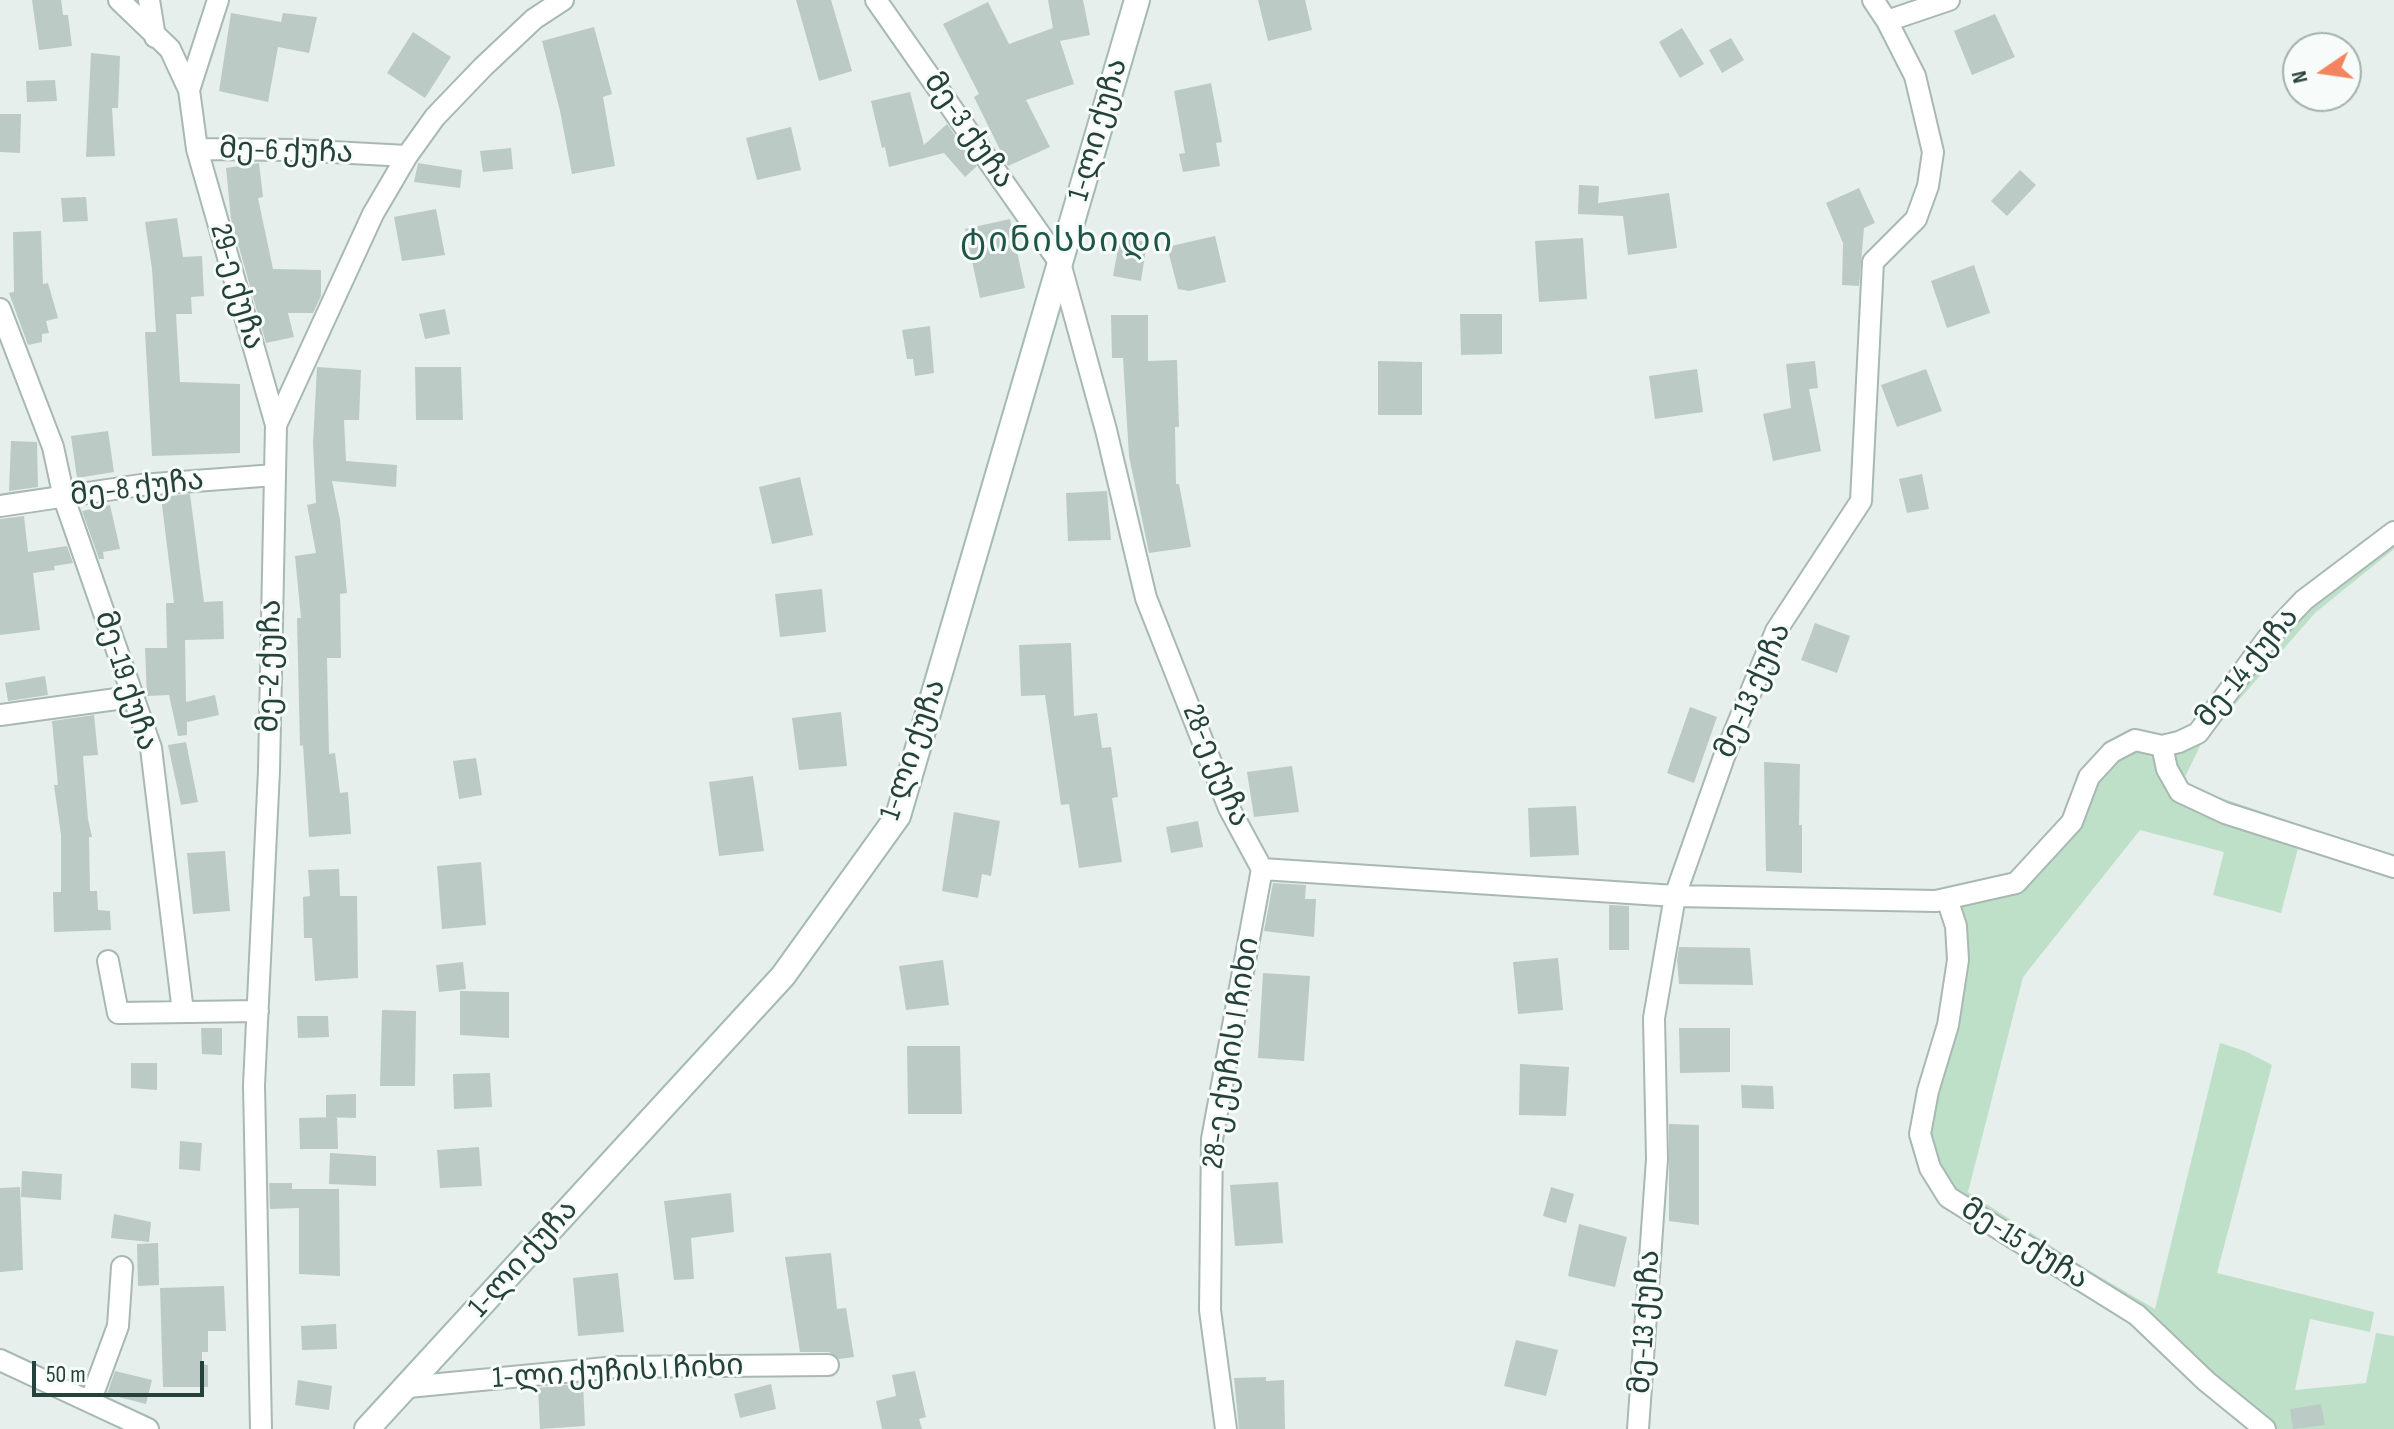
<!DOCTYPE html>
<html>
<head>
<meta charset="utf-8">
<style>
  body { margin:0 }
  #map { position:relative; width:2394px; height:1429px; overflow:hidden; background:#e6efeb; font-family:"Sofia Sans Condensed",sans-serif }
  canvas { display:block }
  .north { position:absolute; left:2282px; top:32px; width:80px; height:80px; box-sizing:border-box; background:#f7fbf9; border:2px solid #a3b1ad; border-radius:50%; rotate:257deg; font-size:22px; font-weight:700; line-height:32px; text-align:center; color:#24423a }
  .north::after { content:''; display:block; margin:auto; width:28px; height:36px; background:#f4845f; clip-path:polygon(50% 0,100% 100%,50% 72%,0 100%) }
  .scale { position:absolute; left:32px; top:1361px; width:172px; height:36px; box-sizing:border-box; border:4px solid #24423a; border-top:0; padding-left:10px; font-size:24px; line-height:28px; white-space:nowrap; color:#24423a; -webkit-text-stroke:6px #f7fbf9; paint-order:stroke }
</style>
</head>
<body>
<div id="map">
<canvas width="2394" height="1429"></canvas>
<div class="north">N</div>
<div class="scale">50 m</div>
</div>
<script>
const c = document.querySelector('canvas').getContext('2d');
c.lineJoin = 'round';
function paint(path, color) { c.fillStyle = color; c.fill(path, 'evenodd'); }
const poly = rows => new Path2D(rows.map(r => 'M' + r).join(''));
function stroke(path, color, width, dash) { c.strokeStyle = color; c.lineWidth = width; c.lineCap = dash ? 'butt' : 'round'; c.setLineDash(dash || []); c.stroke(path); }
function write(font, color, halo, rows, align = 'center') {
  c.font = font + ' "Sofia Sans Condensed","Noto Sans Georgian",sans-serif'; c.lineWidth = 6; c.setLineDash([]); c.textBaseline = 'middle'; c.strokeStyle = halo; c.fillStyle = color; for (const [text, x, y, turn = 0] of rows) {
    c.save(); c.translate(x, y); c.rotate((+turn || 0) * Math.PI / 180); c.textAlign = isNaN(turn) ? turn : align; if (halo) c.strokeText(text, 0, 0); c.fillText(text, 0, 0); c.restore();
  }
}
paint(poly([
  [2394,532,2394,549,2315,613,2202,742,2184,779,2195,789,2327,834,2394,854,2394,867,2301,837,2281,913,2213,895,2224,852,2140,830,2023,977,1968,1192,2085,1268,2155,1309,2220,1043,2245,1051,2272,1065,2217,1273,2374,1312,2370,1332,2310,1319,2295,1390,2366,1383,2376,1333,2394,1336,2394,1429,2265,1429,2137,1315,1948,1197,1930,1168,1928,1091,1958,960,1947,899,2016,883,2112,752,2179,742,2267,639]
]), '#bfe0c8');
paint(poly([
  [32,0,61,0,63,15,68,15,72,46,39,50],
  [796,0,831,0,852,71,819,81],
  [1048,0,1083,0,1090,35,1060,41,1074,84,1026,100,1050,147,1008,166,974,97,979,94,943,24,988,2,1009,44,1053,28],
  [1258,0,1305,0,1312,30,1268,41],
  [231,13,281,22,283,13,317,17,309,53,278,47,268,102,219,91],
  [1995,14,2015,57,1972,75,1954,31],
  [594,27,612,94,603,97,615,166,572,174,560,111,542,41],
  [1682,28,1704,64,1680,78,1659,42],
  [413,32,451,57,425,98,387,73],
  [1731,38,1744,60,1722,73,1709,50],
  [91,53,120,56,118,108,112,108,115,156,86,157],
  [55,80,57,101,27,102,26,81],
  [1211,83,1222,142,1216,143,1220,166,1183,172,1179,154,1185,153,1174,91],
  [910,92,924,145,947,124,977,166,965,177,944,153,889,167,885,147,882,148,871,101],
  [0,114,21,114,20,153,0,152],
  [791,127,801,170,757,180,746,138],
  [511,148,513,169,483,172,480,151],
  [259,163,263,197,258,198,273,269,321,270,321,296,313,313,288,313,294,337,266,343,231,219,226,168],
  [418,163,462,170,460,188,414,182],
  [2020,170,2036,185,2007,216,1991,201],
  [1579,185,1599,186,1598,203,1669,193,1677,248,1628,255,1623,216,1578,214],
  [1859,188,1875,223,1864,228,1859,286,1842,285,1843,243,1826,203],
  [86,197,88,221,63,222,61,198],
  [436,209,445,255,402,261,394,217],
  [177,218,183,257,202,256,204,296,191,297,192,314,176,314,180,382,240,384,240,453,152,456,145,332,156,332,152,269,145,222],
  [1010,219,1025,288,980,298,965,229],
  [41,231,43,284,48,283,58,318,46,321,49,333,42,334,42,342,28,345,9,293,14,292,13,232],
  [1215,236,1226,282,1189,291,1178,289,1167,247],
  [1120,238,1147,242,1141,281,1113,276],
  [1583,238,1587,299,1539,302,1535,241],
  [1974,265,1990,313,1947,328,1931,281],
  [445,309,450,334,425,339,419,314],
  [1460,314,1502,314,1502,354,1461,355],
  [1111,315,1148,315,1148,361,1177,360,1179,427,1175,427,1176,484,1179,484,1191,547,1149,553,1129,456,1123,358,1112,358],
  [930,326,934,373,915,376,913,359,907,359,902,330],
  [1378,361,1422,362,1422,415,1378,415],
  [1815,361,1818,388,1809,389,1821,451,1773,461,1763,414,1791,408,1786,364],
  [317,367,361,370,359,420,344,420,346,461,397,465,396,487,332,481,340,520,347,593,340,594,341,658,327,658,329,754,335,753,340,793,348,792,351,834,309,837,303,745,300,746,297,618,301,618,295,556,316,553,307,505,316,503,313,443],
  [415,367,461,367,463,420,416,420],
  [1697,369,1703,412,1655,419,1649,376],
  [1926,369,1942,411,1897,427,1881,385],
  [108,431,114,472,77,478,71,436],
  [11,441,37,442,38,487,9,491],
  [1922,474,1929,509,1907,513,1899,479],
  [800,477,813,535,772,544,759,487],
  [1107,491,1111,540,1068,541,1066,493],
  [190,494,204,602,223,601,224,639,185,640,186,702,215,695,219,715,187,722,187,735,178,736,169,695,147,696,145,648,167,648,166,603,174,603,161,497],
  [110,505,120,549,103,552,104,559,99,559,82,511],
  [24,516,28,552,67,546,73,563,54,566,55,570,33,573,40,630,0,635,0,519],
  [822,589,826,632,780,637,775,594],
  [1815,623,1850,636,1837,673,1801,660],
  [1071,643,1074,716,1097,713,1102,748,1111,747,1118,797,1112,798,1122,862,1079,868,1069,804,1061,805,1045,695,1021,696,1019,645],
  [45,676,48,695,8,701,5,683],
  [1690,707,1717,717,1694,783,1667,773],
  [841,712,847,766,799,770,792,718],
  [94,715,98,755,83,756,88,819,92,837,89,837,90,891,97,891,98,910,110,911,111,930,54,932,53,892,61,892,61,835,54,785,58,785,52,721],
  [186,742,198,802,181,805,168,745],
  [476,758,482,795,459,799,453,761],
  [1764,762,1800,764,1799,825,1802,825,1802,873,1766,871],
  [1292,766,1299,812,1254,817,1247,772],
  [753,776,764,851,719,856,709,782],
  [1576,806,1579,855,1530,857,1528,808],
  [954,812,1000,821,991,876,982,874,978,898,942,891],
  [1198,821,1203,847,1171,853,1166,827],
  [225,851,230,911,193,914,187,853],
  [481,862,486,925,442,929,437,866],
  [339,869,340,896,357,896,358,978,315,981,312,938,304,938,303,897,310,896,308,870],
  [1273,883,1306,885,1305,899,1316,899,1314,937,1264,931],
  [1609,905,1629,906,1629,950,1609,950],
  [1679,947,1750,948,1753,985,1679,984,1677,960],
  [1558,958,1563,1010,1518,1014,1513,962],
  [943,960,949,1005,906,1010,899,966],
  [463,962,466,989,439,992,436,965],
  [1263,973,1310,976,1304,1061,1258,1058],
  [460,991,509,992,509,1038,460,1035],
  [382,1010,416,1011,415,1086,380,1086],
  [297,1016,328,1016,329,1037,298,1038],
  [201,1028,222,1028,222,1055,202,1054],
  [1679,1028,1730,1028,1730,1072,1680,1073],
  [907,1046,960,1046,962,1114,908,1114],
  [131,1063,157,1063,157,1090,131,1088],
  [1520,1064,1569,1067,1566,1116,1519,1115],
  [490,1073,492,1107,454,1109,453,1074],
  [1741,1085,1773,1086,1774,1109,1742,1108],
  [356,1094,356,1118,326,1117,326,1095],
  [337,1117,338,1149,300,1149,299,1118],
  [1669,1124,1699,1125,1699,1225,1669,1221],
  [180,1141,202,1143,200,1171,179,1169],
  [479,1147,482,1186,440,1188,437,1150],
  [330,1153,376,1156,376,1186,329,1184],
  [22,1171,62,1174,61,1200,21,1197],
  [1278,1182,1283,1243,1235,1246,1230,1185],
  [269,1183,292,1183,292,1189,339,1189,340,1276,299,1274,299,1208,270,1209],
  [20,1187,23,1270,0,1272,0,1188],
  [1551,1187,1574,1194,1566,1223,1543,1216],
  [731,1193,734,1232,691,1238,694,1279,674,1280,664,1201],
  [114,1214,151,1222,149,1242,111,1238],
  [1579,1224,1627,1237,1615,1287,1568,1276],
  [158,1243,159,1285,138,1286,137,1244],
  [831,1253,837,1309,846,1308,854,1357,839,1359,829,1352,800,1352,785,1257],
  [618,1273,624,1332,578,1336,573,1278],
  [224,1286,226,1331,208,1331,208,1352,202,1352,202,1364,208,1365,208,1387,163,1387,160,1288],
  [336,1324,337,1349,302,1350,301,1326],
  [1516,1340,1558,1350,1546,1396,1504,1386],
  [115,1371,152,1380,146,1404,107,1394],
  [915,1371,926,1417,919,1419,922,1429,882,1429,876,1401,896,1396,892,1375],
  [1266,1377,1266,1381,1284,1380,1285,1429,1239,1429,1234,1378],
  [298,1380,332,1386,329,1410,295,1405],
  [583,1383,585,1426,540,1429,538,1388],
  [771,1384,776,1409,740,1418,734,1394],
  [2321,1404,2325,1425,2293,1429,2290,1409]
]), '#bbcac4');
const street = poly([
  [119,0,170,49,189,90,197,149,276,425],
  [149,0,155,37],
  [876,0,1060,263,1106,430,1146,598,1229,808,1262,869],
  [1887,21,1949,0],
  [189,90,218,0],
  [197,149,295,150,407,156],
  [0,309,53,447,64,498,151,748,183,1012],
  [0,506,141,485,275,475],
  [0,715,131,697],
  [2162,746,2167,769,2180,792,2225,813,2394,867],
  [1262,869,1675,896,1936,901,2016,883,2072,822,2089,777,2112,752,2135,740,2162,746,2179,742,2198,733,2267,639,2304,600,2394,532],
  [1947,899,1956,926,1958,960,1948,1025,1928,1091,1920,1134,1930,1168,1948,1197,2137,1315,2206,1381,2265,1429],
  [108,961,118,1013,258,1011],
  [0,1360,148,1429],
  [408,1387,616,1367,828,1365],
  [90,1402,118,1326,122,1267],
  [261,1429,254,1085,269,770,276,425,373,214,407,156,435,117,483,67,534,19,563,0],
  [1226,1429,1210,1310,1212,1139,1262,869],
  [1638,1429,1657,1159,1654,1018,1675,896,1724,757,1776,631,1861,501,1873,262,1916,219,1928,186,1933,152,1915,76,1887,21,1873,0]
]);
const secondary = poly([
  [367,1429,783,976,898,816,1137,0]
]);
stroke(street, '#a8b8b2', 24);
stroke(secondary, '#a4bbb3', 28);
stroke(street, '#fff', 20);
stroke(secondary, '#fff', 24);
write('30px', '#24423a', '#f7fbf9', [
  ["1-ლი ქუჩა",1099,130,-74],
  ["მე-3 ქუჩა",968,131,55],
  ["მე-6 ქუჩა",286,152,2],
  ["29-ე ქუჩა",236,287,74],
  ["მე-8 ქუჩა",137,489,-7],
  ["მე-2 ქუჩა",271,666,-89],
  ["მე-14 ქუჩა",2248,668,-51],
  ["მე-19 ქუჩა",125,681,72],
  ["მე-13 ქუჩა",1754,691,-66],
  ["1-ლი ქუჩა",914,750,-71],
  ["28-ე ქუჩა",1215,766,67],
  ["28-ე ქუჩის I ჩიხი",1232,1053,-81],
  ["მე-15 ქუჩა",2024,1245,32],
  ["1-ლი ქუჩა",524,1259,-48],
  ["მე-13 ქუჩა",1646,1322,-86],
  ["1-ლი ქუჩის I ჩიხი",618,1373,-3]
]);
c.letterSpacing = '2px';
write('34px', '#1f5548', '#f7fbf9', [
  ["ტინისხიდი",1067,242]
]);
c.letterSpacing = '0px';
</script>
</body>
</html>
